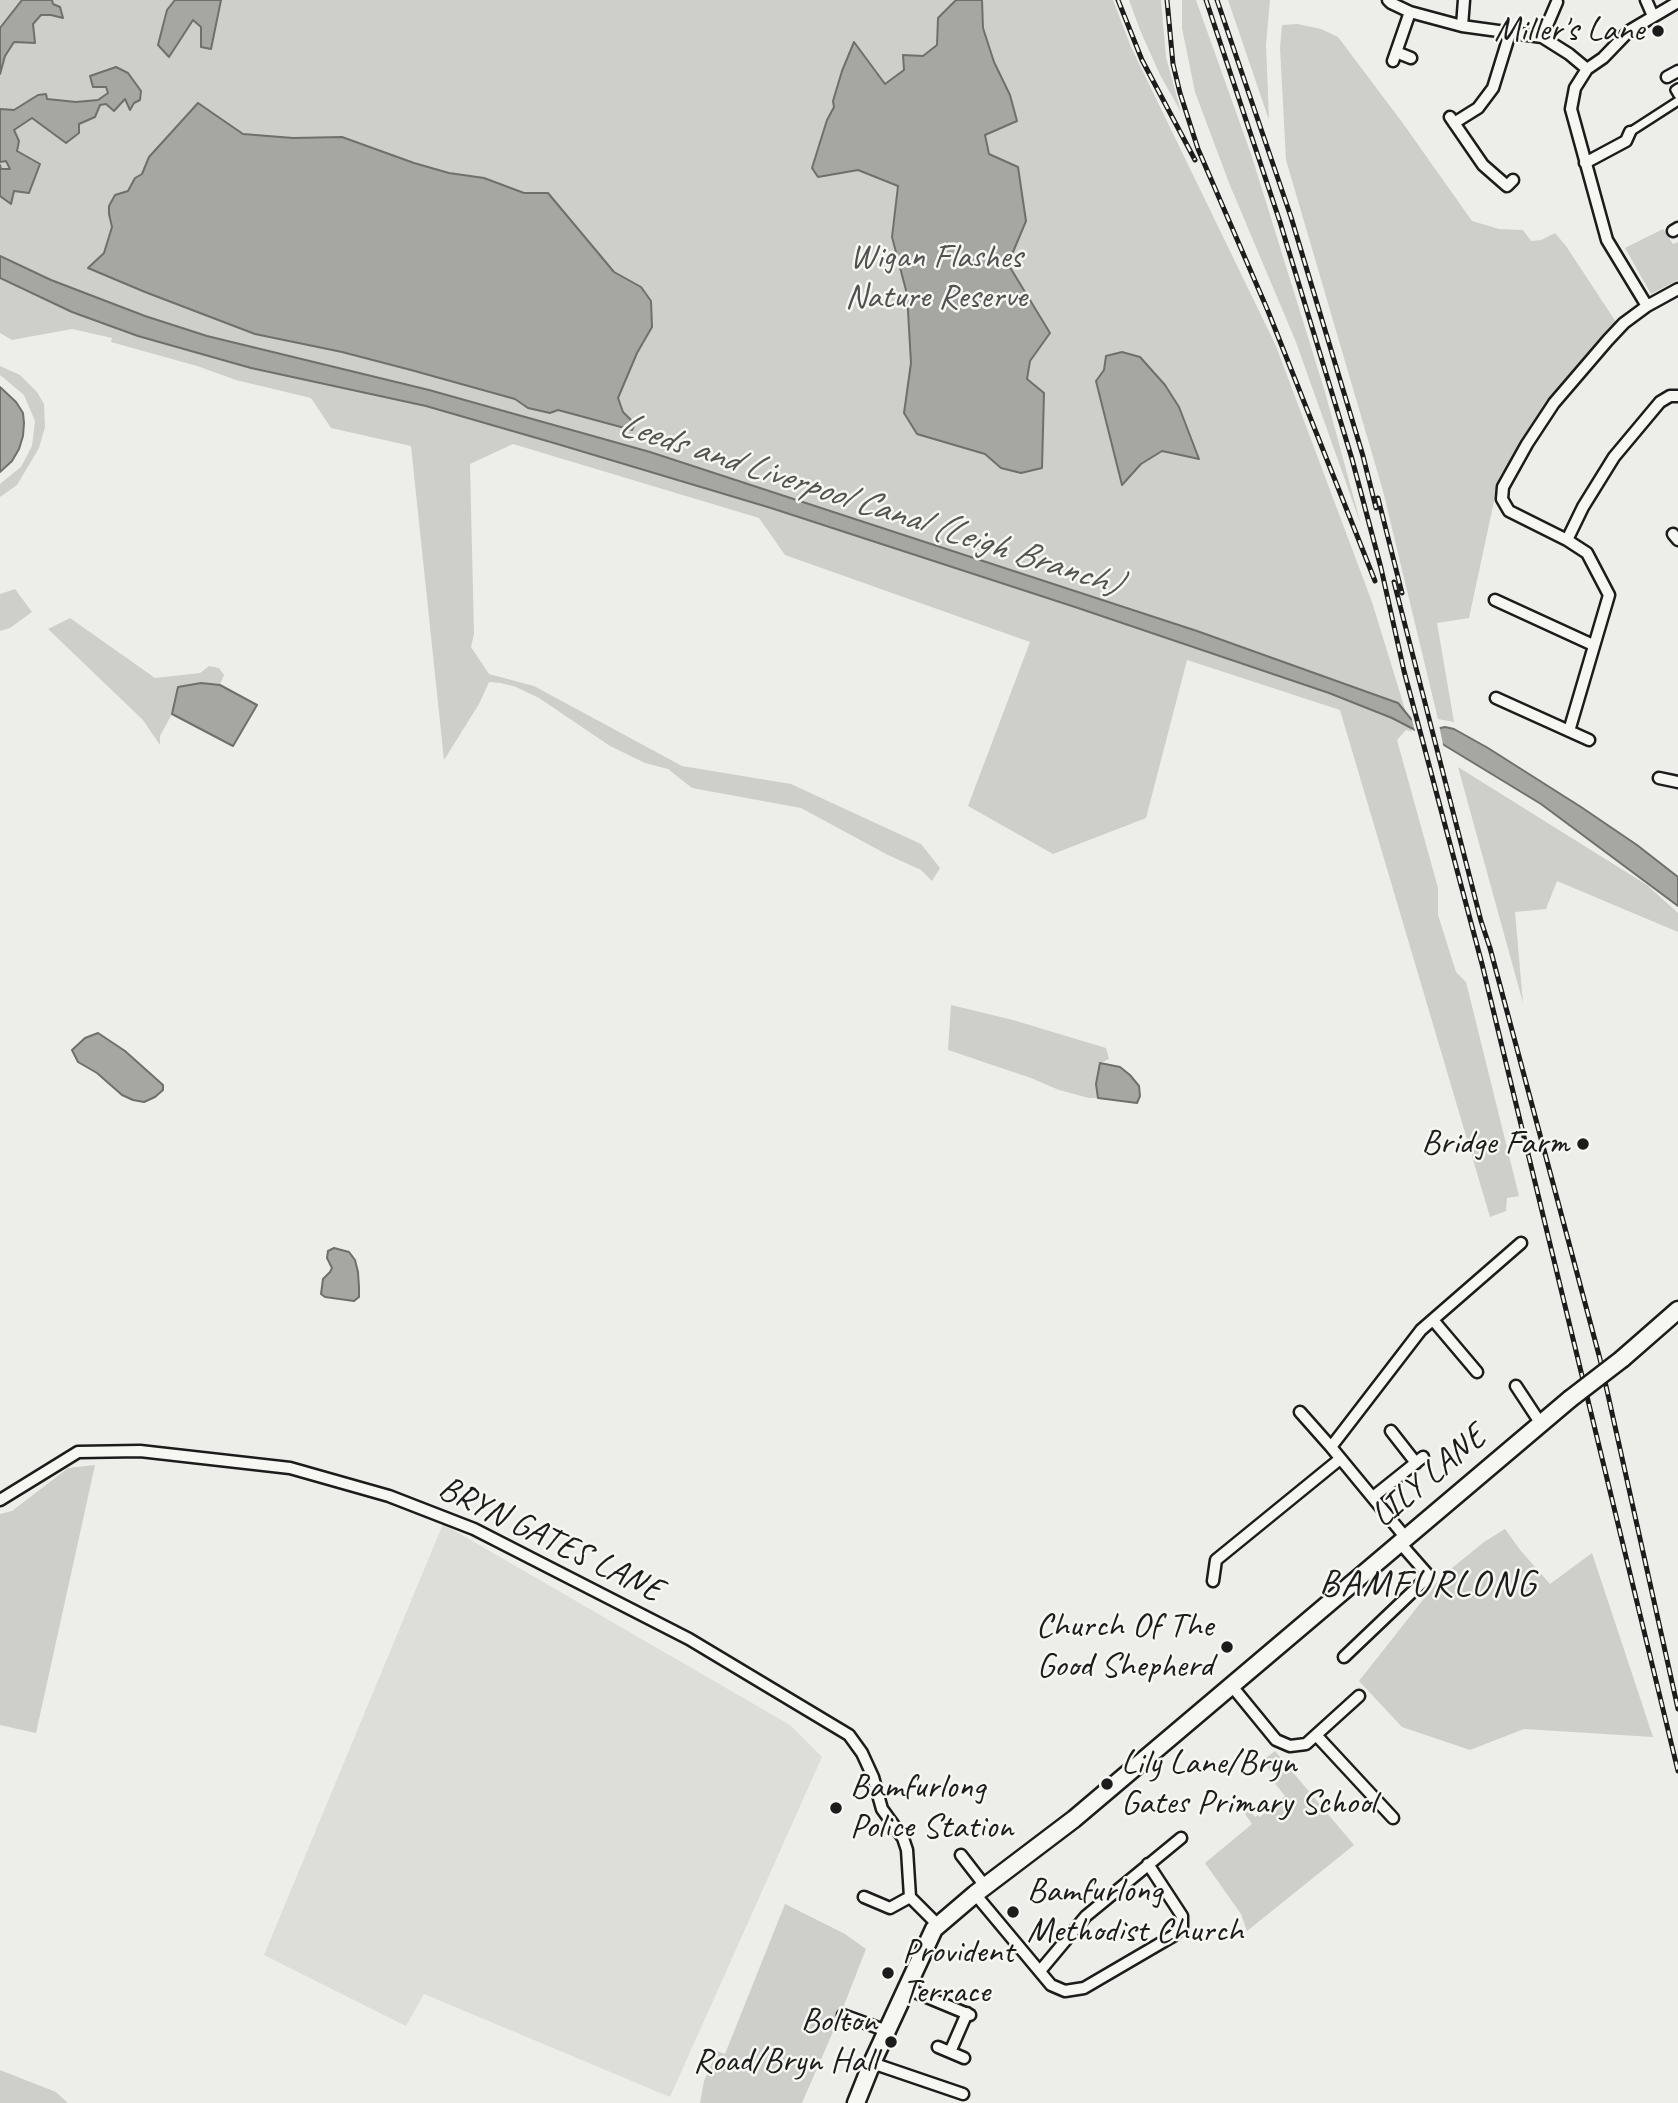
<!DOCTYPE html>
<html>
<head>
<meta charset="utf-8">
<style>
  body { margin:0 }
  canvas { display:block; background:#edede9 }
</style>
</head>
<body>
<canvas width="1678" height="2103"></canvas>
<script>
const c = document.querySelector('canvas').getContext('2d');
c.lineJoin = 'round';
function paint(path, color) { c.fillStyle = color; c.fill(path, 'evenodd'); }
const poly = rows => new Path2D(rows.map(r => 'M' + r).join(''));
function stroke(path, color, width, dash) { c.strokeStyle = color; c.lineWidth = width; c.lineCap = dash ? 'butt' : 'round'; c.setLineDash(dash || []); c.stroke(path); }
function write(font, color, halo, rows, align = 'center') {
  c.font = font + ' Caveat,sans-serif'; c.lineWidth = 5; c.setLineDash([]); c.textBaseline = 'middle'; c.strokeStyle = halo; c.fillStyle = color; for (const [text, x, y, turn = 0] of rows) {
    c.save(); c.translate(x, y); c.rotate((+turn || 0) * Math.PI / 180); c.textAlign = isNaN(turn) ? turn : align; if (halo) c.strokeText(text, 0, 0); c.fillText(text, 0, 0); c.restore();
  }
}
paint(poly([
  [443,1524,790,1725,822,1757,670,2097,424,1994,406,2026,264,1955]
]), '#ddddda');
paint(poly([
  [0,0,1113,0,1131,47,1276,346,1372,602,1412,732,1406,730,1397,740,1438,888,1438,915,1456,972,1466,982,1519,1196,1507,1198,1506,1211,1490,1217,1340,710,1187,660,1146,818,1053,854,968,806,1030,642,785,555,759,518,513,444,470,464,474,634,471,647,489,674,534,686,682,766,791,784,921,844,940,868,932,881,921,870,888,855,801,808,692,788,668,769,645,763,610,746,539,698,516,687,501,683,489,682,479,704,444,760,411,446,331,428,311,398,236,380,197,366,111,342,112,338,72,329,12,340,0,333],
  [1129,0,1161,0,1166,57,1181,112,1160,75,1140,30],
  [1182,0,1196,0,1252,157,1325,392,1361,525,1296,342,1229,183,1195,92,1182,28],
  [1228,0,1270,0,1266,45,1269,120],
  [1298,24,1321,29,1338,37,1402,122,1472,221,1499,229,1523,230,1531,241,1541,240,1555,233,1566,246,1616,322,1552,397,1499,478,1469,618,1437,623,1454,722,1438,719,1383,491,1286,160,1280,48,1282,25],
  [1663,229,1673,244,1678,242,1678,280,1651,294,1625,248],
  [0,366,20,375,37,392,44,404,45,427,39,448,17,485,0,497,0,484,21,467,32,446,35,421,24,395,0,375],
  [15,589,32,612,10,628,0,631,0,594],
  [70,618,155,678,200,673,209,666,219,668,224,675,220,685,201,683,178,687,172,714,160,736,160,745,143,720,48,629],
  [1458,767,1647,885,1678,913,1678,932,1557,881,1546,909,1515,912,1523,1003],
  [951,1005,1013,1020,1106,1048,1109,1059,1100,1063,1096,1084,1098,1098,1089,1098,1059,1090,1031,1078,948,1050],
  [95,1465,36,1733,0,1725,0,1514,12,1511,68,1468],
  [1505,1529,1521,1551,1550,1584,1592,1553,1653,1737,1524,1729,1470,1750,1402,1727,1359,1681,1441,1577,1484,1542],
  [1275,1751,1354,1845,1247,1931,1241,1914,1205,1863,1252,1824,1241,1808,1245,1805,1255,1817,1258,1815,1260,1817,1285,1796,1273,1781,1276,1778,1262,1761],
  [785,1904,845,1934,866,1949,839,2018,802,2103,700,2103,704,2081,717,2051,725,2054],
  [0,2070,56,2092,68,2103,0,2103]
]), '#cececb');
const water = poly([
  [22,0,52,0,53,4,60,7,63,18,51,15,41,15,33,24,35,43,14,42,5,56,0,74,0,28,22,0],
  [175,0,221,0,211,49,201,47,201,27,193,20,169,57,158,45,167,10,175,0],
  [956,0,982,0,983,28,994,62,1010,95,1017,121,985,135,989,154,1018,167,1026,221,1008,264,1050,333,1030,361,1027,379,1044,393,1042,468,1021,473,1001,468,985,454,917,434,904,413,911,363,907,294,892,237,898,186,858,170,818,177,812,168,827,120,834,107,833,101,842,71,854,42,885,84,904,70,903,55,923,56,937,45,938,18,956,0],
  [116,67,128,73,141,91,140,100,134,103,130,110,125,99,114,111,106,104,100,105,95,117,79,124,79,133,66,143,32,118,14,130,19,141,17,151,40,164,29,193,14,191,11,204,0,196,0,165,1,169,10,169,6,161,0,162,0,109,14,110,38,95,46,94,47,99,76,102,98,100,108,93,106,87,93,87,90,76,116,67],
  [198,103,243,134,293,138,342,137,414,163,449,173,484,178,524,193,548,193,614,272,641,287,651,301,652,327,637,353,618,398,623,412,635,424,632,430,558,410,550,413,528,408,515,399,411,370,342,352,255,334,145,292,88,268,104,253,112,227,109,214,109,206,115,195,128,191,135,178,142,174,149,157,198,103],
  [0,256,51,280,145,316,207,336,429,390,650,452,1197,631,1398,703,1411,719,1436,729,1445,727,1454,729,1488,748,1581,807,1637,845,1678,877,1678,906,1541,804,1444,745,1392,718,1329,693,1075,607,771,508,554,443,426,406,251,368,138,336,72,312,0,278,0,256],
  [1122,352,1140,357,1165,385,1179,407,1199,459,1162,451,1141,464,1122,485,1096,381,1104,370,1106,356,1122,352],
  [0,387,16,402,23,413,24,423,23,436,19,449,12,461,0,472,0,387],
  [201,683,220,685,257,705,233,746,172,714,178,687,201,683],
  [98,1033,125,1051,163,1085,163,1090,155,1097,144,1102,133,1100,122,1095,97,1073,78,1062,72,1050,85,1038,98,1033],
  [1100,1063,1120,1067,1130,1075,1139,1086,1140,1096,1137,1103,1098,1098,1096,1084,1100,1063],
  [334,1248,349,1252,355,1260,358,1272,359,1287,359,1297,354,1301,325,1297,321,1294,323,1279,330,1272,332,1268,327,1258,328,1251,334,1248]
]);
paint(water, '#a6a6a3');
stroke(water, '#6f6f6d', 2);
paint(poly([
  [1410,712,1413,716,1439,725,1444,749,1416,735]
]), '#edede9');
const pedestrian = poly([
  [1678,88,1675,90,1678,95],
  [1630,132,1678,101]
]);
const minor = poly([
  [1388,0,1391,3,1410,12,1462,26,1542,37,1569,54,1587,69],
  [1646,0,1653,16],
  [1462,26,1464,0],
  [1542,37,1557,2],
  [1396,52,1411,58],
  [1393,61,1410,12],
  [1667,77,1678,71],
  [1450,117,1483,165,1507,186,1513,180],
  [1454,123,1478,108,1493,88,1510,33],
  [1585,163,1626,141,1630,132],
  [1673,231,1678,228],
  [1647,306,1607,240,1571,109,1575,88,1587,69,1603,58,1629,31,1678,2],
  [1673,534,1678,540],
  [1567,540,1583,507,1614,457,1660,402,1670,396,1678,396],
  [1495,600,1593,645],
  [1496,698,1589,740],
  [1569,731,1609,595,1587,553,1567,540,1509,511,1502,499,1503,487,1527,444,1554,403,1608,340,1624,323,1647,306,1678,289],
  [1659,778,1678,782],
  [1433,1320,1477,1372],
  [1516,1386,1541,1424],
  [1300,1412,1331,1447],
  [1391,1431,1416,1463],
  [1373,1497,1423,1457],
  [0,1500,78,1452,140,1451,290,1468,389,1496,474,1529,689,1639,849,1735,862,1753,873,1777,882,1809,903,1838,907,1850,910,1897,938,1925],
  [1406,1538,1331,1447,1421,1330,1521,1243],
  [1213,1581,1216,1560,1340,1459],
  [1344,1657,1429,1576,1400,1543],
  [1231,1685,1276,1740,1290,1746,1306,1744,1359,1696],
  [1316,1735,1393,1818],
  [961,1855,985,1886],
  [975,1894,1051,1985,1065,1991,1084,1988,1173,1936,1182,1927,1182,1916,1148,1864],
  [864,1897,890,1908,910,1897],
  [1040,1971,1086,1916,1181,1838],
  [905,1988,970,2015],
  [843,2015,887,2031],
  [938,2047,964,2058],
  [950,2052,967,2013],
  [872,2063,963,2094]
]);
const primary = poly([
  [1622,1359,1678,1310],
  [856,2103,872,2063,934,1929,975,1894,1074,1819,1570,1399]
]);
stroke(pedestrian, '#1c1c1c', 12);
stroke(minor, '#1c1c1c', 15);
stroke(primary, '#1c1c1c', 21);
stroke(pedestrian, '#f6f6f2', 7);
stroke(minor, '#f6f6f2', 10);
stroke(primary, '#f6f6f2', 16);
const rail = poly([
  [1118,0,1142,60,1195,160],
  [1167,0,1173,64,1180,93,1198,149,1268,311,1375,581],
  [1206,0,1280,222,1352,459,1381,568,1404,671,1482,964,1678,1771],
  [1217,0,1291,217,1363,456,1376,508],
  [1378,498,1402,593],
  [1394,582,1481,921,1490,948,1600,1359,1678,1709]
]);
stroke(rail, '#1c1c1c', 5);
stroke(rail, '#f6f6f2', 2.5, [8]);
const primaryBridge = poly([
  [1570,1399,1622,1359]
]);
stroke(primaryBridge, '#1c1c1c', 21, []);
stroke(primaryBridge, '#f6f6f2', 16);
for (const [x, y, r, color] of [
  [1658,31,7,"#1c1c1c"],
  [1583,1144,7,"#1c1c1c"],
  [1227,1647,7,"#1c1c1c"],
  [1107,1784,7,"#1c1c1c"],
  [836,1808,7,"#1c1c1c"],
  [1013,1912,7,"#1c1c1c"],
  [888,1973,7,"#1c1c1c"],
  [891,2042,7,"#1c1c1c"]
]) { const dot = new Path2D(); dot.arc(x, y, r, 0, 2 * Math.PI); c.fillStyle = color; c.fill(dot); stroke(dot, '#f6f6f2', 2.5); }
write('35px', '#1c1c1c', '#f6f6f2', [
  ["Miller's Lane",1644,31],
  ["Bridge Farm",1569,1144],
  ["Church Of The",1213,1627],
  ["Good Shepherd",1213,1667],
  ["Lily Lane/Bryn",1121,1764,"left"],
  ["Gates Primary School",1121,1804,"left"],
  ["Bamfurlong",850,1788,"left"],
  ["Police Station",850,1828,"left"],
  ["Bamfurlong",1027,1892,"left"],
  ["Methodist Church",1027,1932,"left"],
  ["Provident",902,1953,"left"],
  ["Terrace",902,1993,"left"],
  ["Bolton",877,2022],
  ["Road/Bryn Hall",877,2062]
], 'right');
write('35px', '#515151', '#f6f6f2', [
  ["Wigan Flashes",936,258],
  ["Nature Reserve",936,298]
]);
write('35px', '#1c1c1c', '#f6f6f2', [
  ["LILY LANE",1429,1477,-40],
  ["BRYN GATES LANE",550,1540,26]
]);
write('italic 37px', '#535352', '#f6f6f2', [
  ["Leeds and Liverpool Canal (Leigh Branch)",869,505,18]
]);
c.letterSpacing = '2px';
write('38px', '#1c1c1c', '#f6f6f2', [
  ["BAMFURLONG",1428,1585]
]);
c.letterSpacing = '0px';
</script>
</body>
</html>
